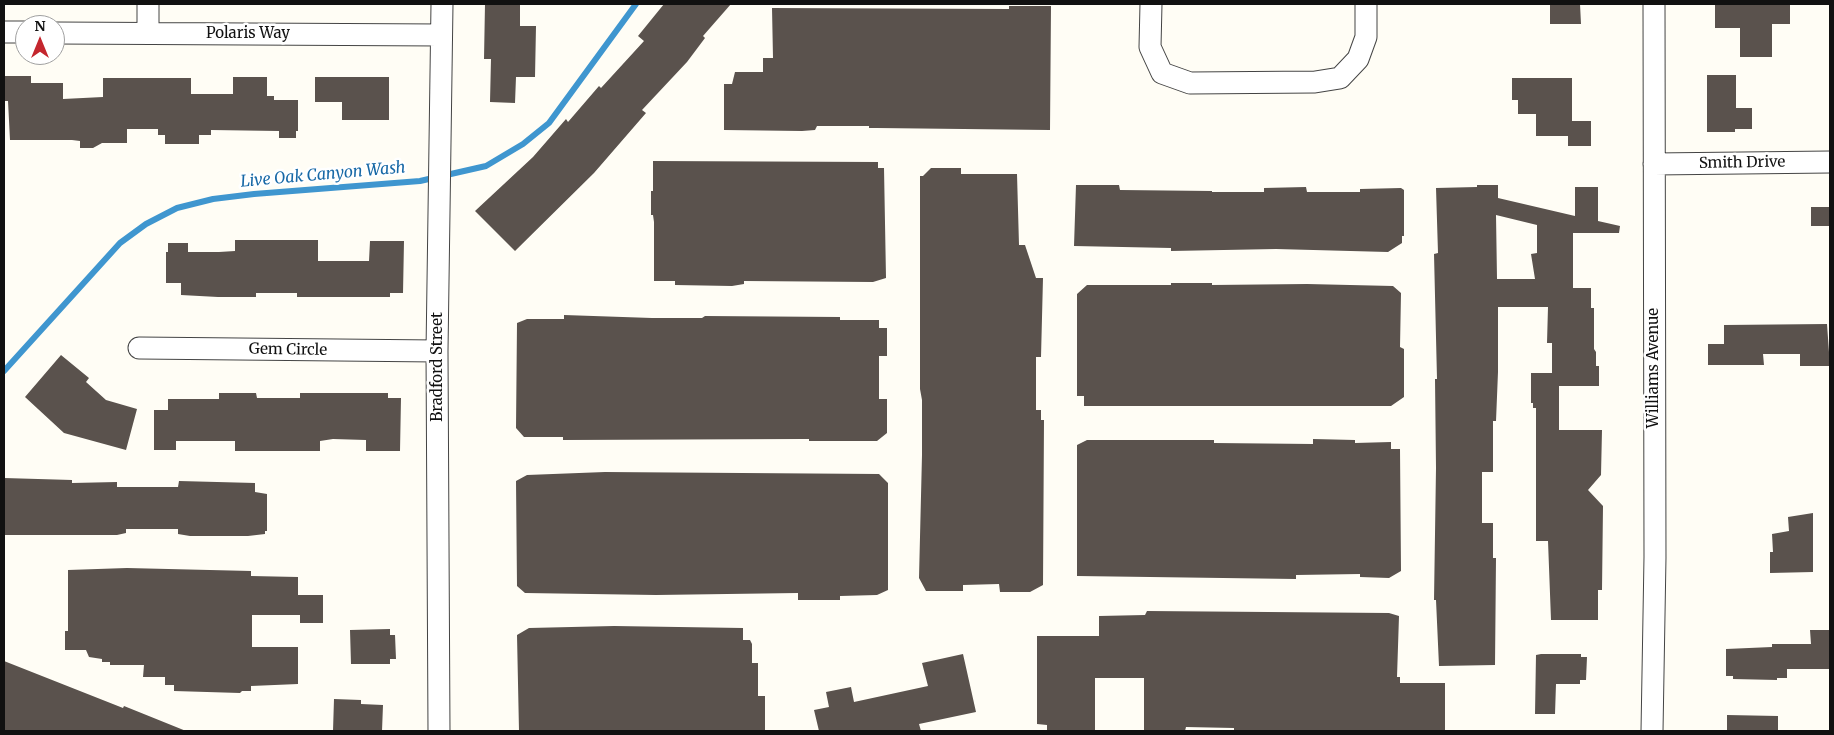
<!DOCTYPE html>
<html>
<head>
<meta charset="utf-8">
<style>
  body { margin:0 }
  #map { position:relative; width:1834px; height:735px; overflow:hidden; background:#fffdf5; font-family:Merriweather,serif }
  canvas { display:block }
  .frame { position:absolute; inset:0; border:5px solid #111; pointer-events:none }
  .north { position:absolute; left:15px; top:15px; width:50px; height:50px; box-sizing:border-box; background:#fff; border:1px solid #a0a0a0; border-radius:50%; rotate:0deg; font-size:14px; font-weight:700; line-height:20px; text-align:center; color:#111 }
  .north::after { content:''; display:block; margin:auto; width:18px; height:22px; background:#c4262e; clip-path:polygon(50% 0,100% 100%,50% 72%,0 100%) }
</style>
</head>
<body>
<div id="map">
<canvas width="1834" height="735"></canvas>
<div class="frame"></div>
<div class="north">N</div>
</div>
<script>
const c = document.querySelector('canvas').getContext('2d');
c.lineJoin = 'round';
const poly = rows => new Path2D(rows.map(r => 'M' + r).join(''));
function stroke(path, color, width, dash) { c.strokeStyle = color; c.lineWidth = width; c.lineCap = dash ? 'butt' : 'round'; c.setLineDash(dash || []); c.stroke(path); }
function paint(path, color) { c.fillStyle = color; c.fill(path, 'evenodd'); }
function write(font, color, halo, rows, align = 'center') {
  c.font = font + ' Merriweather,serif'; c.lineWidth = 5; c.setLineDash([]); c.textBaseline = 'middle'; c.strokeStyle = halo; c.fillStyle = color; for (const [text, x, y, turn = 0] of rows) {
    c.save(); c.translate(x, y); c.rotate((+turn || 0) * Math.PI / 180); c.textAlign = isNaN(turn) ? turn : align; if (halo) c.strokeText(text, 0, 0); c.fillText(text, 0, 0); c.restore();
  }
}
stroke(poly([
  [4,371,120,243,146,224,177,208,213,199,254,194,420,181,486,166,523,144,549,123,636,4]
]), '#3f96cf', 6);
paint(poly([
  [485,4,520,4,520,26,536,26,535,77,516,77,515,103,490,102,491,59,484,59],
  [664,4,731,4,703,36,705,38,687,62,642,110,646,113,594,173,515,251,475,211,533,157,566,119,568,122,599,86,601,88,644,41,638,36],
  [1550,4,1580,4,1581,24,1550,24],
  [1715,4,1790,4,1790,24,1772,24,1772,57,1740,57,1740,28,1715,28],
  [1009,6,1051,6,1050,130,877,128,869,128,869,126,817,126,815,130,802,131,724,130,724,84,732,84,735,72,763,72,763,58,773,58,772,8,1009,9],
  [1707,75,1736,75,1736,108,1752,108,1752,129,1735,129,1735,132,1707,132],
  [4,76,31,76,31,83,63,83,63,99,103,97,103,78,191,78,191,94,233,94,233,77,267,77,267,96,274,96,274,100,298,100,298,131,296,131,296,138,279,138,279,131,211,130,211,135,199,135,199,144,165,144,165,135,158,135,158,129,127,129,127,143,102,143,93,148,80,148,80,141,72,140,10,140,8,101,4,101],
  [315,77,389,77,389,120,342,120,342,102,315,102],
  [1512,78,1572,78,1572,121,1591,121,1591,146,1568,146,1568,136,1536,136,1536,114,1518,114,1518,100,1512,100],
  [653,161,878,162,878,168,884,168,886,278,873,282,744,281,744,284,732,286,675,285,675,281,654,281,654,222,653,215,651,215,651,191,653,191],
  [931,168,961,168,961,174,1017,174,1019,245,1025,245,1036,278,1043,278,1041,357,1036,357,1036,410,1041,410,1041,420,1044,420,1043,585,1030,592,1000,592,999,584,963,585,963,591,926,591,919,578,922,455,922,400,920,389,920,176,923,176],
  [1076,185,1119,185,1120,190,1212,191,1212,192,1264,192,1264,188,1306,187,1307,192,1360,192,1360,189,1401,188,1404,190,1404,236,1402,236,1402,243,1388,252,1276,249,1171,251,1171,248,1074,246],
  [1477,185,1498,185,1498,198,1575,216,1575,187,1598,187,1598,221,1620,226,1619,233,1573,233,1573,288,1591,288,1591,308,1594,308,1594,349,1596,352,1596,366,1599,366,1599,386,1559,386,1559,430,1602,430,1601,475,1588,490,1603,506,1602,590,1598,590,1598,620,1551,620,1548,541,1536,541,1536,408,1533,408,1533,403,1531,403,1531,373,1552,373,1552,343,1547,343,1548,307,1498,307,1498,372,1496,421,1493,421,1493,472,1482,472,1482,523,1493,523,1493,558,1496,558,1495,665,1439,666,1436,600,1434,600,1436,468,1435,379,1437,379,1434,254,1438,253,1436,188,1477,187],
  [1496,215,1537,225,1537,253,1531,254,1535,279,1497,279],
  [1811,207,1830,207,1830,226,1811,226],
  [235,240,318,240,318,261,369,261,370,241,404,241,403,293,390,293,390,297,297,297,297,293,256,293,256,297,218,297,181,295,181,283,166,283,166,252,168,252,168,243,188,243,188,252,219,252,235,251],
  [1171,283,1212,283,1212,285,1307,284,1393,286,1401,293,1400,347,1404,349,1404,397,1391,406,1084,406,1084,396,1077,396,1077,294,1087,285,1171,285],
  [564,315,652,318,702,318,705,316,840,317,840,320,879,320,879,328,887,328,887,356,879,356,879,399,887,399,887,433,877,441,809,441,809,439,799,439,563,440,563,437,524,437,516,428,517,323,527,319,564,319],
  [1827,324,1830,366,1800,366,1800,354,1763,354,1764,365,1708,365,1708,344,1724,344,1724,325],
  [61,355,89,378,86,382,106,400,137,409,126,450,64,433,25,397],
  [219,393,256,393,257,398,300,398,300,393,388,393,388,398,401,398,400,451,366,451,366,440,333,439,320,441,320,451,235,451,235,441,176,441,176,450,154,450,154,410,168,410,168,399,219,399],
  [1313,439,1355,440,1355,443,1391,442,1391,449,1400,449,1401,571,1389,578,1360,577,1360,574,1296,575,1296,579,1077,576,1077,445,1087,440,1214,440,1214,443,1313,444],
  [605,472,879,474,888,483,888,590,877,595,840,596,840,600,798,600,798,593,656,595,525,593,517,586,516,481,527,475],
  [4,478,72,480,72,483,117,482,117,487,178,487,179,481,255,483,255,492,267,494,267,531,265,531,265,534,248,536,190,536,178,534,178,529,126,529,126,533,117,535,4,535],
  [1813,513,1813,572,1770,573,1770,552,1773,552,1772,534,1789,531,1788,517],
  [127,568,251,571,251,576,298,577,298,595,323,595,323,623,300,623,300,615,252,615,252,647,298,647,298,684,251,686,251,691,242,691,240,693,174,691,174,685,165,685,165,677,143,677,144,665,110,665,110,662,102,662,102,659,89,657,86,650,65,650,65,631,68,631,68,570],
  [1147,611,1389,613,1399,616,1397,677,1400,677,1400,683,1445,683,1445,731,1234,731,1234,728,1186,727,1185,731,1144,731,1144,678,1095,678,1095,731,1047,731,1047,725,1037,724,1037,636,1099,636,1099,616,1145,615],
  [614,626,743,628,743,640,750,640,752,644,752,663,758,663,758,696,765,696,765,731,519,731,517,635,529,628],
  [390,629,390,635,395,635,396,659,390,659,390,664,351,664,350,630],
  [1810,630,1830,630,1830,669,1787,669,1787,678,1777,678,1777,680,1733,679,1733,676,1726,676,1726,649,1772,647,1772,644,1811,644],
  [963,654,976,712,919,724,921,731,819,731,814,710,829,707,826,692,851,687,854,702,928,686,922,663],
  [1541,654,1581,654,1581,657,1587,657,1586,680,1580,680,1580,684,1556,684,1555,714,1535,714,1536,655],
  [4,661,123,708,124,706,186,731,4,731],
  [334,699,361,700,361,704,383,705,382,731,333,731],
  [1727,715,1778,716,1778,731,1727,731]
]), '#5a524d');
const minor = poly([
  [148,4,148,33],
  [1151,4,1150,47,1162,73,1190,83,1315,82,1340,78,1358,59,1366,37,1366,4],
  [4,32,25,32],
  [55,33,441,35],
  [1654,164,1830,162],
  [139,348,437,351],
  [439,731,437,351,442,4],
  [1652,731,1655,557,1654,4]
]);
stroke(minor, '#444', 23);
stroke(minor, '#fff', 21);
write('15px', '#111', '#fff', [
  ["Polaris Way",248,34],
  ["Smith Drive",1742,163,-1],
  ["Gem Circle",288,350,1],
  ["Bradford Street",438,367,-90],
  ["Williams Avenue",1654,368,-90]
]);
write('italic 16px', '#1768a6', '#fff', [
  ["Live Oak Canyon Wash",323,175,-5]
]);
</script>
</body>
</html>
